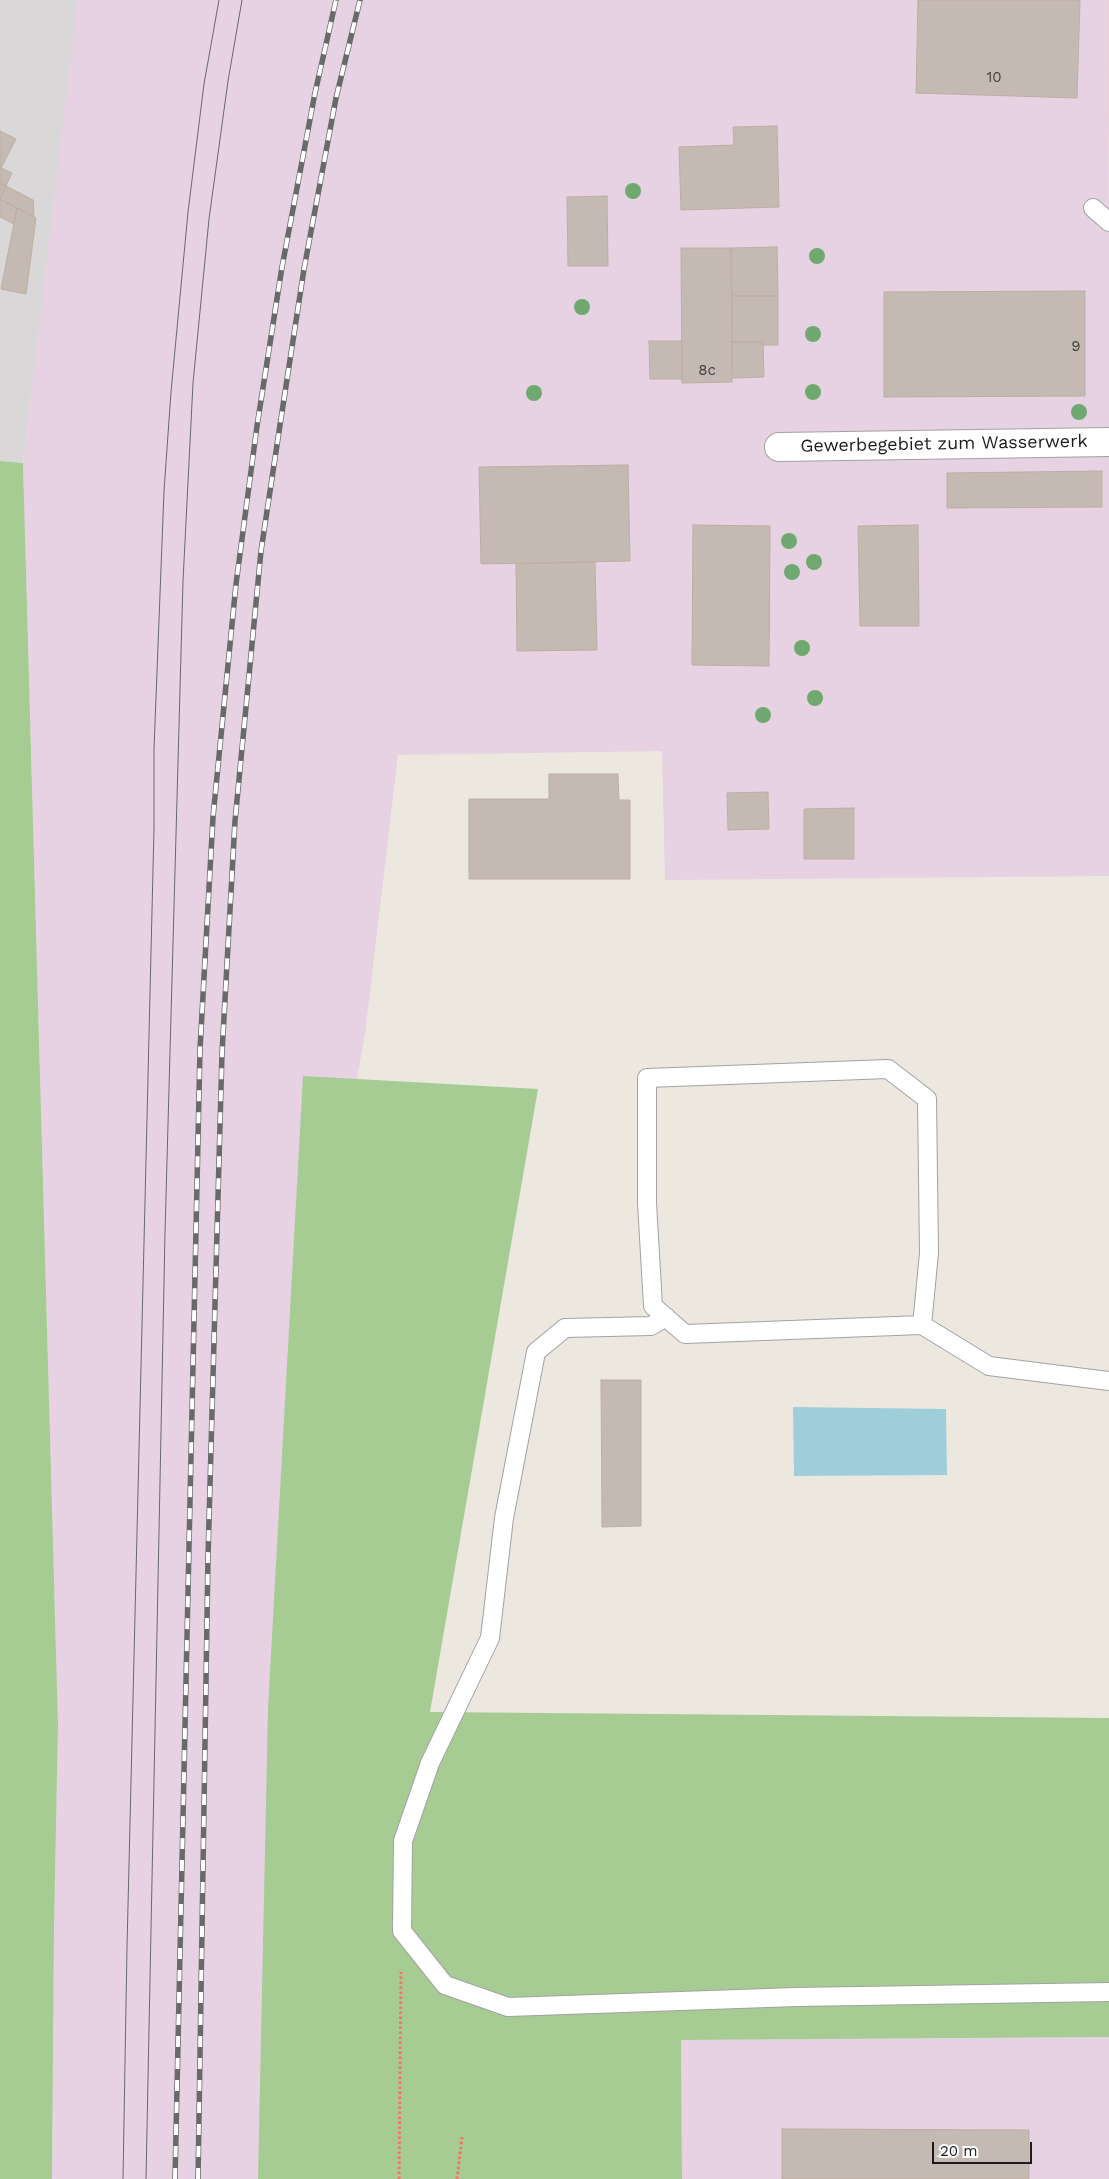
<!DOCTYPE html>
<html>
<head>
<meta charset="utf-8">
<style>
  body { margin:0 }
  #map { position:relative; width:1109px; height:2179px; overflow:hidden; background:#ece8e0; font-family:"Work Sans",sans-serif }
  canvas { display:block }
  .scale { position:absolute; left:932px; top:2142px; width:100px; height:22px; box-sizing:border-box; border:2px solid #1b1b1b; border-top:0; padding-left:6px; font-size:15px; line-height:18px; white-space:nowrap; color:#1b1b1b; -webkit-text-stroke:4px #fff; paint-order:stroke }
</style>
</head>
<body>
<div id="map">
<canvas width="1109" height="2179"></canvas>
<div class="scale">20 m</div>
</div>
<script>
const c = document.querySelector('canvas').getContext('2d');
c.lineJoin = 'round';
function paint(path, color) { c.fillStyle = color; c.fill(path, 'evenodd'); }
const poly = rows => new Path2D(rows.map(r => 'M' + r).join(''));
function stroke(path, color, width, dash) { c.strokeStyle = color; c.lineWidth = width; c.lineCap = dash ? 'butt' : 'round'; c.setLineDash(dash || []); c.stroke(path); }
function write(font, color, halo, rows, align = 'center') {
  c.font = font + ' "Work Sans",sans-serif'; c.lineWidth = 5; c.setLineDash([]); c.textBaseline = 'middle'; c.strokeStyle = halo; c.fillStyle = color; for (const [text, x, y, turn = 0] of rows) {
    c.save(); c.translate(x, y); c.rotate((+turn || 0) * Math.PI / 180); c.textAlign = isNaN(turn) ? turn : align; if (halo) c.strokeText(text, 0, 0); c.fillText(text, 0, 0); c.restore();
  }
}
paint(poly([
  [0,0,78,0,23,463,0,461]
]), '#d9d7d8');
paint(poly([
  [1107,0,1109,0,1109,223]
]), '#eecfce');
paint(poly([
  [77,0,1107,0,1109,223,1109,876,665,880,662,751,398,755,365,1034,313,1322,286,2179,52,2179,54,1929,58,1724,23,463],
  [1109,2037,1109,2179,682,2179,681,2040]
]), '#e6d2e2');
paint(poly([
  [0,461,23,463,58,1724,54,1929,52,2179,0,2179],
  [303,1076,538,1089,430,1712,1109,1718,1109,2037,681,2040,682,2179,258,2179,268,1708]
]), '#a6cc94');
paint(poly([
  [793,1407,946,1409,947,1475,794,1476]
]), '#9fcedb');
const building = poly([
  [918,0,1080,0,1077,98,916,93,918,0],
  [777,126,779,207,681,210,679,147,734,145,733,127,777,126],
  [0,131,16,139,1,168,12,173,6,186,0,183,0,131],
  [0,183,6,186,0,198,0,183],
  [6,186,33,200,34,217,0,199,6,186],
  [607,196,608,266,568,266,567,197,607,196],
  [0,199,17,208,14,224,0,217,0,199],
  [17,208,36,218,26,294,1,289,17,208],
  [777,247,778,296,732,296,731,248,777,247],
  [681,248,731,248,732,382,682,383,681,248],
  [1085,291,1085,396,884,397,884,292,1085,291],
  [732,296,778,296,778,345,763,345,763,342,732,342,732,296],
  [649,341,682,341,682,379,650,379,649,341],
  [732,342,763,342,764,377,733,378,732,342],
  [628,465,630,561,481,564,479,467,628,465],
  [1102,471,1102,507,947,508,947,473,1102,471],
  [693,525,770,526,769,666,692,665,693,525],
  [918,525,919,626,860,626,858,526,918,525],
  [595,562,597,650,517,651,516,564,595,562],
  [549,774,618,774,619,800,630,800,630,879,469,879,469,799,549,799,549,774],
  [768,792,769,829,728,830,727,793,768,792],
  [854,808,854,859,804,859,804,809,854,808],
  [601,1380,641,1380,641,1526,602,1527,601,1380],
  [782,2129,1029,2130,1029,2179,782,2179,782,2129]
]);
paint(building, '#c4bab3');
stroke(building, '#beaea2', 1);
const lane = poly([
  [1093,208,1109,222],
  [666,1317,651,1326,565,1328,536,1352,504,1518,490,1638,430,1763,403,1841,402,1931,445,1985,508,2007,796,1997,1109,1992],
  [922,1325,929,1253,927,1099,888,1069,647,1078,647,1203,653,1306,685,1334,922,1325,989,1366,1109,1381]
]);
const street = poly([
  [779,447,1109,442]
]);
stroke(lane, '#a2a2a2', 20);
stroke(street, '#a2a2a2', 30);
stroke(poly([
  [399,2179,401,1972],
  [457,2179,462,2137]
]), '#f97164', 3, [2.5, 2.5]);
stroke(lane, '#fff', 18);
stroke(street, '#fff', 28);
stroke(poly([
  [123,2179,127,1947,154,828,154,749,164,491,171,392,188,212,204,84,219,0],
  [146,2179,165,1233,183,581,193,383,209,219,228,81,242,0]
]), '#696969', 1);
const rail = poly([
  [175,2179,200,1049,213,817,236,584,257,426,282,267,315,93,336,0],
  [198,2179,208,1557,222,1053,235,821,261,551,280,425,304,269,336,98,360,0]
]);
stroke(rail, '#696969', 5.5);
stroke(rail, '#fff', 4, [11]);
c.fillStyle = '#70a96f';
for (const [x, y] of [
  [633,191],
  [817,256],
  [582,307],
  [813,334],
  [813,392],
  [534,393],
  [1079,412],
  [789,541],
  [814,562],
  [792,572],
  [802,648],
  [815,698],
  [763,715]
]) { c.beginPath(); c.arc(x, y, 8, 0, 2 * Math.PI); c.fill(); }
write('15px', '#454341', null, [
  ["10",994,78],
  ["9",1076,347],
  ["8c",707,371]
]);
write('18px', '#1b1b1b', '#fff', [
  ["Gewerbegebiet zum Wasserwerk",944,444,-1]
]);
</script>
</body>
</html>
